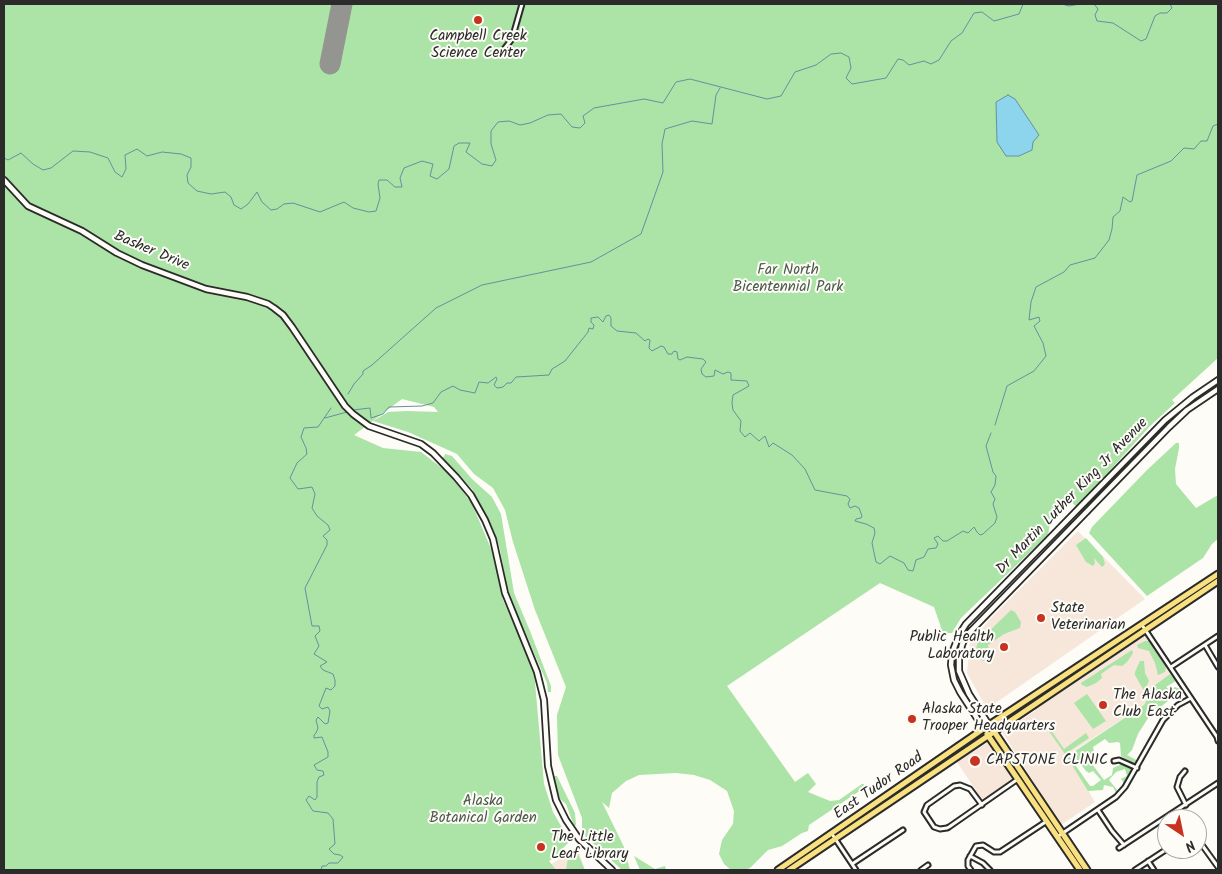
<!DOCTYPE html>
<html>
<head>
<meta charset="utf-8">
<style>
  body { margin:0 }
  #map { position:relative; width:1222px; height:874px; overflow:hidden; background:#fdfcf7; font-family:Kalam,sans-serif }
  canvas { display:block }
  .frame { position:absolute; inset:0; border:5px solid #2b2b2b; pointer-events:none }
  .north { position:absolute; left:1157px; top:809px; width:50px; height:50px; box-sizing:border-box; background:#fdfcf7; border:1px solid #a9a8a5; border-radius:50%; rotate:146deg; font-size:14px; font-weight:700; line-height:20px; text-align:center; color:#2b2b2b }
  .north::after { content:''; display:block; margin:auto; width:18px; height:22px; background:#c8321e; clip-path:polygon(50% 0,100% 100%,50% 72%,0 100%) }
</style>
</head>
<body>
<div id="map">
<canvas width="1222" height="874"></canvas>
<div class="frame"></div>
<div class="north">N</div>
</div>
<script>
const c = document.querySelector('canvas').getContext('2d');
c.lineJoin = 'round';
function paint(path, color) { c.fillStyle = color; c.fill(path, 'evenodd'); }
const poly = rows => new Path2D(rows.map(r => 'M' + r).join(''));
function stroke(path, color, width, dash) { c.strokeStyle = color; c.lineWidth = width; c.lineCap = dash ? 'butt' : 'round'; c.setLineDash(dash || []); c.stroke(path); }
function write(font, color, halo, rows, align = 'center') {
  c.font = font + ' Kalam,sans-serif'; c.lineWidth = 4; c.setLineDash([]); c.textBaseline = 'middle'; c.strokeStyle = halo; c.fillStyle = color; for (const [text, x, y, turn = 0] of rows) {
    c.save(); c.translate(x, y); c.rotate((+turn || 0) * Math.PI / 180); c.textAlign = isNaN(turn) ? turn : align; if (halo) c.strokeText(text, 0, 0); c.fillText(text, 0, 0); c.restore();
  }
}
paint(poly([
  [1078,531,1145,599,987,709,967,673,970,644,990,619],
  [1145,634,1170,674,1155,685,1144,705,1067,755,1095,802,1061,825,1002,732,1035,711,1035,707],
  [987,743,991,744,1013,776,1013,780,983,801,957,762],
  [577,848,585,870,542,870]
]), '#f6e7da');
paint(poly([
  [4,4,1218,4,1218,358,1172,400,1175,403,1150,426,1077,507,1069,500,1051,517,1048,535,961,618,952,633,943,633,934,607,880,583,727,686,795,782,808,773,816,784,808,792,830,801,839,800,862,784,864,784,864,788,809,825,808,831,802,833,782,846,768,850,750,868,744,870,731,870,724,864,719,854,722,840,733,824,734,811,727,791,710,780,694,775,676,773,639,775,626,781,612,793,609,808,602,802,624,847,630,870,622,870,582,833,582,818,558,755,557,715,566,687,535,610,513,542,505,510,493,488,474,474,457,454,408,432,373,421,388,412,407,411,438,412,434,407,402,399,354,435,383,448,421,452,451,475,472,504,492,551,503,600,534,671,544,784,553,812,568,838,571,840,561,850,559,859,554,858,549,861,556,870,4,870],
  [1176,443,1179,443,1179,448,1175,469,1176,484,1196,508,1218,495,1218,539,1212,544,1203,558,1147,596,1089,533,1092,527,1147,470],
  [445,454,452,456,472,479,492,497,501,514,514,593,530,631,551,686,551,692,548,692,547,683,519,618,506,584,500,549,493,529,472,489,443,458],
  [1086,538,1103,557,1105,564,1102,567,1094,558,1095,563,1093,566,1086,562,1076,545],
  [1011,610,1015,612,1021,622,1020,628,1004,634,988,645,990,658,983,661,979,658,975,652,978,642],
  [1145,641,1149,641,1166,667,1165,672,1158,675,1155,663,1149,651,1138,648,1137,645],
  [1132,650,1133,653,1127,662,1122,666,1114,665,1101,674,1102,678,1096,683,1087,687,1082,685,1081,683],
  [1140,661,1144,661,1145,673,1149,681,1144,691,1135,675,1135,672],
  [1170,674,1176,681,1166,687,1170,690,1175,687,1183,690,1180,694,1173,691,1167,702,1159,708,1162,718,1160,720,1160,714,1155,711,1150,715,1138,734,1132,750,1127,755,1138,761,1135,765,1121,756,1120,743,1118,742,1109,743,1105,739,1093,747,1094,752,1089,760,1104,780,1112,775,1113,768,1122,764,1132,769,1133,774,1128,782,1124,783,1121,779,1127,776,1125,769,1116,772,1109,780,1118,791,1116,793,1113,787,1104,785,1103,790,1088,791,1067,757,1069,756,1090,786,1093,786,1101,780,1093,771,1089,773,1086,771,1072,753,1144,705,1155,685],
  [1087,694,1106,721,1093,729,1074,703],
  [1046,723,1064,749,1086,733,1089,738,1065,754,1044,724],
  [553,776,557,776,575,813,576,825,574,826,566,804,560,799],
  [573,851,578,854,585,870,566,870,568,858],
  [634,856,655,869,665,866,666,870,640,870]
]), '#ace3a6');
const water = poly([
  [1008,95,1015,99,1039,135,1033,142,1032,150,1019,156,1006,156,997,142,996,102,1008,95]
]);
paint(water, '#8cd5ed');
stroke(water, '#65919f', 1);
stroke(poly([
  [1062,4,1069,6,1080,4],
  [1094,4,1098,9,1095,15,1097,21,1113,23,1141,41,1146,39,1155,16,1160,13,1167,13,1172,8,1170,4],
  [4,158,8,160,21,153,33,164,43,170,51,168,73,151,90,152,108,158,115,172,122,177,126,169,125,155,137,149,147,156,162,152,181,154,191,158,191,167,187,175,188,183,197,191,211,194,225,192,231,197,234,205,241,209,248,204,257,192,262,202,271,210,277,209,284,204,293,203,320,212,344,202,353,208,369,212,376,211,380,198,378,184,379,180,387,180,395,187,402,187,400,178,404,168,422,161,433,164,430,176,437,179,449,169,454,146,459,143,470,143,466,152,482,164,492,166,496,160,491,144,491,131,498,122,509,121,520,125,530,123,548,115,561,114,572,127,580,128,585,123,583,116,594,108,644,99,663,103,676,82,690,79,767,99,781,96,795,72,816,65,831,54,841,53,849,57,851,68,846,78,852,84,886,78,898,59,903,60,909,65,924,61,931,64,939,60,951,41,962,33,974,13,982,12,994,21,1019,14,1023,4],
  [348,394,354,384,363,374,363,371,372,365,436,308,482,285,591,262,641,234,663,172,662,144,665,129,692,121,712,124,716,95,720,88],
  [353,410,370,408,371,418,383,414,389,407,422,406,433,403,441,392,453,386,460,390,475,393,479,382,488,383,496,377,497,379,494,385,497,388,503,387,507,383,511,383,516,377,549,375,552,369,565,361,588,332,589,328,593,329,594,325,591,322,591,318,598,317,603,322,606,316,609,315,611,318,611,326,617,331,636,333,645,341,648,339,650,340,649,348,652,351,661,346,664,347,668,354,672,354,674,351,677,352,678,359,680,360,687,357,703,359,706,362,701,369,702,374,706,377,714,376,715,370,723,374,728,372,731,373,731,380,747,381,749,386,733,395,732,403,733,410,741,421,740,431,745,437,750,433,759,441,765,436,769,447,773,443,792,455,805,469,815,490,847,496,850,499,848,504,850,508,855,506,859,508,862,516,861,518,856,519,855,521,866,524,874,528,875,533,872,543,876,562,880,564,890,556,904,563,908,570,913,571,916,560,924,557,928,549,936,548,938,544,934,538,938,536,943,541,947,541,963,531,968,533,974,527,977,532,980,535,983,534,995,523,997,517,993,504,995,499,991,492,995,485,996,476,993,472,986,446,991,433],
  [325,418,347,412],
  [995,425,1007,386,1034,371,1046,356,1043,343,1034,326,1040,321,1039,317,1029,320,1031,302,1036,287,1064,272,1070,265,1095,258,1109,240,1112,229,1113,217,1120,211,1123,197,1130,202,1132,201,1137,175,1171,161,1184,148,1194,149,1201,141,1207,141,1213,126,1218,124],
  [321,870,322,866,326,866,329,863,338,863,343,857,340,855,334,854,329,849,335,844,333,819,328,813,313,811,306,800,309,796,315,800,317,797,317,782,319,777,324,775,323,771,317,770,314,765,328,757,328,752,322,737,314,738,314,735,316,733,318,728,316,720,318,717,325,724,328,723,330,711,328,707,322,709,319,706,326,688,331,690,335,686,335,680,333,674,323,670,320,666,327,662,314,654,319,646,315,636,320,631,319,626,312,626,305,588,327,545,327,540,323,536,330,530,328,525,317,516,312,508,315,494,312,487,298,489,290,478,297,463,307,454,306,448,301,437,304,428,318,427,331,408]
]), '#65919f', 1);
stroke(poly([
  [330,64,342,4]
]), '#949491', 21);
const street = poly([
  [501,53,512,39,522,4],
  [1142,625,1217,737,1218,741],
  [1205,645,1218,667],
  [1171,667,1218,636],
  [1114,761,1119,760,1137,768],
  [1185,771,1180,777,1177,787,1186,805],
  [982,805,970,789,960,785,954,786,927,805,924,812,934,827,940,829,947,828,949,827,1018,779],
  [1098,810,1112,831,1124,845],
  [832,834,856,870],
  [1057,837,1116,797,1125,787,1163,720,1178,705,1191,698],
  [1197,838,1218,867],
  [1119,848,1218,783],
  [970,856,983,863,990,870],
  [1148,861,1154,870],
  [852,864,903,830],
  [921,870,928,865],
  [971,870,968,866,968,860,976,846,983,845,994,852,1000,852,1047,821],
  [1135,870,1167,849]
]);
const secondary = poly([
  [4,180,28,206,82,231,117,253,142,265,206,289,247,297,268,304,274,308,283,315,292,327,345,406,353,414,369,426,421,444,433,453,456,477,471,495,485,520,493,539,505,593,537,672,544,700,548,766,556,800,566,820,579,839,612,870],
  [989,725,969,694,959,671,959,658,962,645,966,636,1169,427,1187,410,1218,389],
  [984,729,960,692,954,680,951,665,952,653,959,635,966,624,1165,420,1193,397,1218,380]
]);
const primary = poly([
  [993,730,1087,870],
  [987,734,1080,870],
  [778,870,989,725,1218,574],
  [789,870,1218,581]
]);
stroke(street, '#2b2b2b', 7);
stroke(secondary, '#2b2b2b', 8);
stroke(primary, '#2b2b2b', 9);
stroke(street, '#fdfcf7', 3);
stroke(secondary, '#fdfcf7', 4.5);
stroke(primary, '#fae180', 5);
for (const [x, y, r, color] of [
  [478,20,5,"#c8321e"],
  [1041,618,5,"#c8321e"],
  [1004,647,5,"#c8321e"],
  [1103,705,5,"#c8321e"],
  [912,719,5,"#c8321e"],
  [975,761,6,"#c8321e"],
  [541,847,5,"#c8321e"]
]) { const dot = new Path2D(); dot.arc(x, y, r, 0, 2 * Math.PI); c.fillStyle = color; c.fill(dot); stroke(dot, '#fdfcf7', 2); }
write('15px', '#2b2b2b', '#fdfcf7', [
  ["Campbell Creek",478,37,"center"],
  ["Science Center",478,54,"center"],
  ["State",1051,609],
  ["Veterinarian",1051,626],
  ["Public Health",994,638,"right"],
  ["Laboratory",994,655,"right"],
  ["The Alaska",1113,696],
  ["Club East",1113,713],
  ["Alaska State",922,710],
  ["Trooper Headquarters",922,727],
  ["CAPSTONE CLINIC",986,761],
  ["The Little",551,838],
  ["Leaf Library",551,855]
], 'left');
write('15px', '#2b2b2b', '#fdfcf7', [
  ["Basher Drive",151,252,23],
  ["Dr Martin Luther King Jr Avenue",1073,497,-46],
  ["East Tudor Road",879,787,-35]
]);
write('15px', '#4b594a', '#fdfcf7', [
  ["Far North",788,271],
  ["Bicentennial Park",788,288],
  ["Alaska",483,802],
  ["Botanical Garden",483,819]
]);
</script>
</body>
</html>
